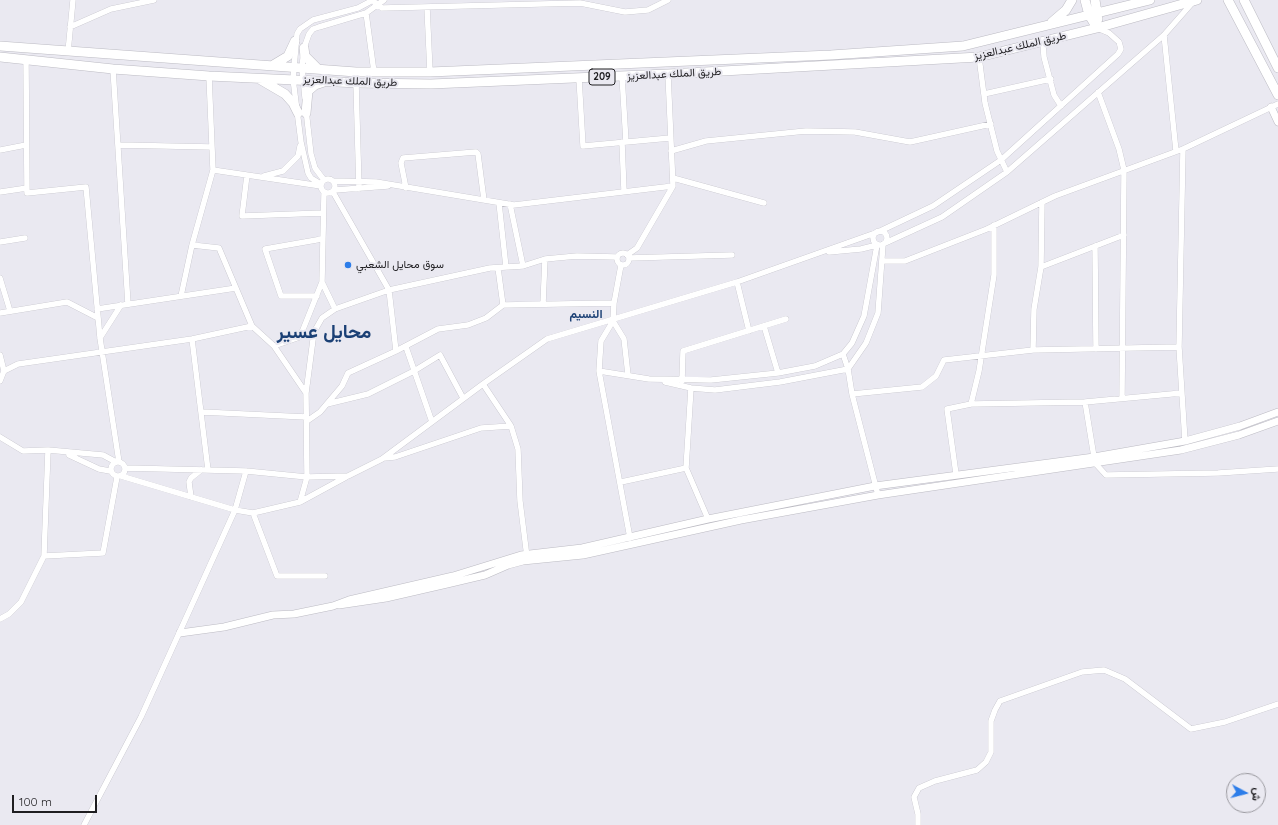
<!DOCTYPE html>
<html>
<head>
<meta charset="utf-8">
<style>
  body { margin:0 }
  #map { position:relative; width:1278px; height:825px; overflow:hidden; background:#eae9f1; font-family:Quicksand,Vazirmatn,sans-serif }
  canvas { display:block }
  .north { position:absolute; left:1226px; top:773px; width:40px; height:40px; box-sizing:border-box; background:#eae9f1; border:1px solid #99989e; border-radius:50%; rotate:97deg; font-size:11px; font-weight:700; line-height:16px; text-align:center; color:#1f1e21 }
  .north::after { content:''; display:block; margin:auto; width:14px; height:18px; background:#2d7de9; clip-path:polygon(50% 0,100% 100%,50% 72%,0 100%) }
  .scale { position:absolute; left:12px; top:795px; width:85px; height:18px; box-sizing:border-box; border:2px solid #1f1e21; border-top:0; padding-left:5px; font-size:12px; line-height:14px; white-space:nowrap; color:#1f1e21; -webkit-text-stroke:3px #eae9f1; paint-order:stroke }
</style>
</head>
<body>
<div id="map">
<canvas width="1278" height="825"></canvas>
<div class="north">ش</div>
<div class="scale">100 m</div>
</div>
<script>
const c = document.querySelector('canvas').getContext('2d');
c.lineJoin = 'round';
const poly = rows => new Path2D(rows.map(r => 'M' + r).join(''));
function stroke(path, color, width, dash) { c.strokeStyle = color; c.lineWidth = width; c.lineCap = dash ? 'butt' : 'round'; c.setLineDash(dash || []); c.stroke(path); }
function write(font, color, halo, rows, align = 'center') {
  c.font = font + ' Quicksand,Vazirmatn,sans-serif'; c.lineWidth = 4; c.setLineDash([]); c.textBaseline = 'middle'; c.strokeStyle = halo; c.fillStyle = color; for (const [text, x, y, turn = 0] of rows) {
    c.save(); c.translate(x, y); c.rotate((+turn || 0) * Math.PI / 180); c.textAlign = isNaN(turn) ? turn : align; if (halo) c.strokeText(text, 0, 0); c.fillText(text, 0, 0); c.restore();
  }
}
const minor = poly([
  [372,0,382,8,580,3,625,12,648,10,668,0],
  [427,7,430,72],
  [366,13,374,72],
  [70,27,111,9,154,0],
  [1164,35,1176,151],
  [1043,41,1044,57,1054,95,1061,106],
  [68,52,73,0],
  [979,57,985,103,997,151,1007,172],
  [26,60,27,193,86,187,100,338,119,462],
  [113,69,128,304],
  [622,76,626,142],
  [579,78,583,146,670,138],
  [356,82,359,189],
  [1098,92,1119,149,1124,170,1122,398],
  [984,94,1051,79],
  [305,98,302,68,304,48,309,34,313,29,319,27,366,13,384,0],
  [306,110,311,154,315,168,324,180],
  [622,142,624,191],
  [119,145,212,147],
  [1183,149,1179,347,1185,441],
  [0,150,26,145],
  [671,151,706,141,806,131,855,132,910,142,991,124],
  [213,170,321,186],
  [247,175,242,216,323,213],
  [264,176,283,171,298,156,300,146],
  [673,178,764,203],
  '321 186a7 7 0 1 1 14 0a7 7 0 1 1-14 0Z',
  [333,181,376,182,514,205,673,186],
  [321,184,311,178,308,173,301,142,293,79,297,34,300,29,313,20,358,8,373,0],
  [406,188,401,163,403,158,476,152,478,154,484,200],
  [335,190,388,186],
  [0,192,27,188],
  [324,193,322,282,335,309],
  [499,203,506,267],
  [510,204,523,266],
  '873 238a7 7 0 1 1 14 0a7 7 0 1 1-14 0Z',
  [0,242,25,238],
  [192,245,219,248,252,326],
  [1095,246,1096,349],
  '617 259a6 6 0 1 1 12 0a6 6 0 1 1-12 0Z',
  [627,255,637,248,673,186,668,74],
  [629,258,732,255],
  [882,261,905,261,987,229,1055,196,1183,149,1278,104],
  [621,265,614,303,613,321,601,341,599,371,630,538],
  [1041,267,1124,235],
  [498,268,503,305,614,303],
  [0,278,10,311],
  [737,282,749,331],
  [181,296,192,245,213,170,209,76],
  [317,296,281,296,265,249,322,239],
  [543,304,545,259],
  [97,309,236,288],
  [0,313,67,302,98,318],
  [613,321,624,339,628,375],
  [764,326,778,373],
  [100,338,121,305],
  [192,339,208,470],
  [274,346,300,337,322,282],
  [406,347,432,422],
  [1033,350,1034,309,1041,267,1042,202],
  [396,351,438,329,468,325,486,318,503,305],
  [843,354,848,369],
  [0,355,4,371],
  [848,369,866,343,878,313,883,244,942,217,1007,172,1164,35,1193,2],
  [599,371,649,379,711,380,778,373,815,366,843,354,852,343,864,316,877,245,861,249,829,252],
  [0,381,4,371,18,364,192,339,252,326,274,346,306,393,314,332,322,318,335,309,389,290,490,268,523,266,545,259,577,256,616,257],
  [682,381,683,351,786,319],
  [665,382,691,388,715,390,780,382,848,369,852,394,878,495],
  [483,384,511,426,518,449,520,501,527,557],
  [852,394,922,387,936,376,944,360,1033,350,1179,347],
  [1085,402,1095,463,1106,475,1218,473,1278,469],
  [327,404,368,394,414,371,440,355,463,398],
  [971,404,979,371,994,275,994,225],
  [202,412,306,417],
  [307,421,320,412,342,386,348,373,396,351,389,290,333,192],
  [0,437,23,451,48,450,103,455,116,462],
  [69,455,99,469,110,471],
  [384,458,395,457,481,428,511,426],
  '111 469a7 7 0 1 1 14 0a7 7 0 1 1-14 0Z',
  [125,468,246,471,307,477,348,476,382,459,483,384,547,339,737,282,878,232,933,206,1001,160,1118,54,1121,49,1119,42,1109,33,1097,28],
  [686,468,708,519],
  [246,471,235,510,253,513,300,502,346,477],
  [956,474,947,409,971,404,1085,402,1182,393],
  [621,482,686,468,691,388],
  [191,497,189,482,191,478,201,470],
  [300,502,307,477,306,393],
  [253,513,277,576,325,576],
  [44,556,103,553,117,477],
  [0,619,9,614,21,602,44,556,48,450],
  [84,825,141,717,235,510,121,476],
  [918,825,918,814,914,797,919,788,935,781,977,770,986,762,991,752,991,721,995,710,1000,701,1082,672,1104,670,1125,679,1191,729,1225,722,1278,704]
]);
const tertiary = poly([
  [1271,107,1278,122],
  [339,605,386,598,447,584,485,575,508,565,523,561,583,555,741,520,878,495,1181,450,1239,435,1278,421],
  [180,633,224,627,273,615,294,614,333,606,349,600,453,576,521,555,582,548,708,519,875,486,1094,457,1185,441,1240,426,1278,412]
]);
const primary = poly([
  [1085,0,1089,15,1097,28],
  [1095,0,1098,19],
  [1228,0,1278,95],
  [1244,0,1278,68],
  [1052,22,1066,10,1072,0],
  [0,46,356,72,430,72,831,55,963,46,1150,0],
  [304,48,305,56,318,69],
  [0,57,113,69,209,76,359,83,431,84,668,74,979,57,1097,28,1197,0],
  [273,65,288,56,295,41],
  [261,80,285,94,293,103,298,113],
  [306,113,308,91,315,85,324,82]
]);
stroke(minor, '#bcbbc3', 6);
stroke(tertiary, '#bcbbc3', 8);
stroke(primary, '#bcbbc3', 10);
stroke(minor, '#fff', 5.5);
stroke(tertiary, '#fff', 7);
stroke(primary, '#fff', 9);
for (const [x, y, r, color] of [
  [348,265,4,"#2d7de9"]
]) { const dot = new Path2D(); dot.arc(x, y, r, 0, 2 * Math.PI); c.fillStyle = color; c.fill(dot); stroke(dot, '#eae9f1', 1.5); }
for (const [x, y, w] of [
  [602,77,26]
]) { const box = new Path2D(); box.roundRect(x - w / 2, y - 8, w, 16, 3); c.fillStyle = '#eae9f1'; c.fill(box); stroke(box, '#1f1e21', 1); }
write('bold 10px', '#1f1e21', null, [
  ["209",602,77]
]);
write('11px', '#1f1e21', '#eae9f1', [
  ["طريق الملك عبدالعزيز",1020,46,-13],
  ["طريق الملك عبدالعزيز",674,74,-3],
  ["طريق الملك عبدالعزيز",350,81,2]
]);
write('11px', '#1f1e21', '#eae9f1', [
  ["سوق محايل الشعبي",356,265]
], 'left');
write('bold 12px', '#1b4075', '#eae9f1', [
  ["النسيم",586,314]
]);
write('bold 19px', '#1b4075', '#eae9f1', [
  ["محايل عسير",324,332]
]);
</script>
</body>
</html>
